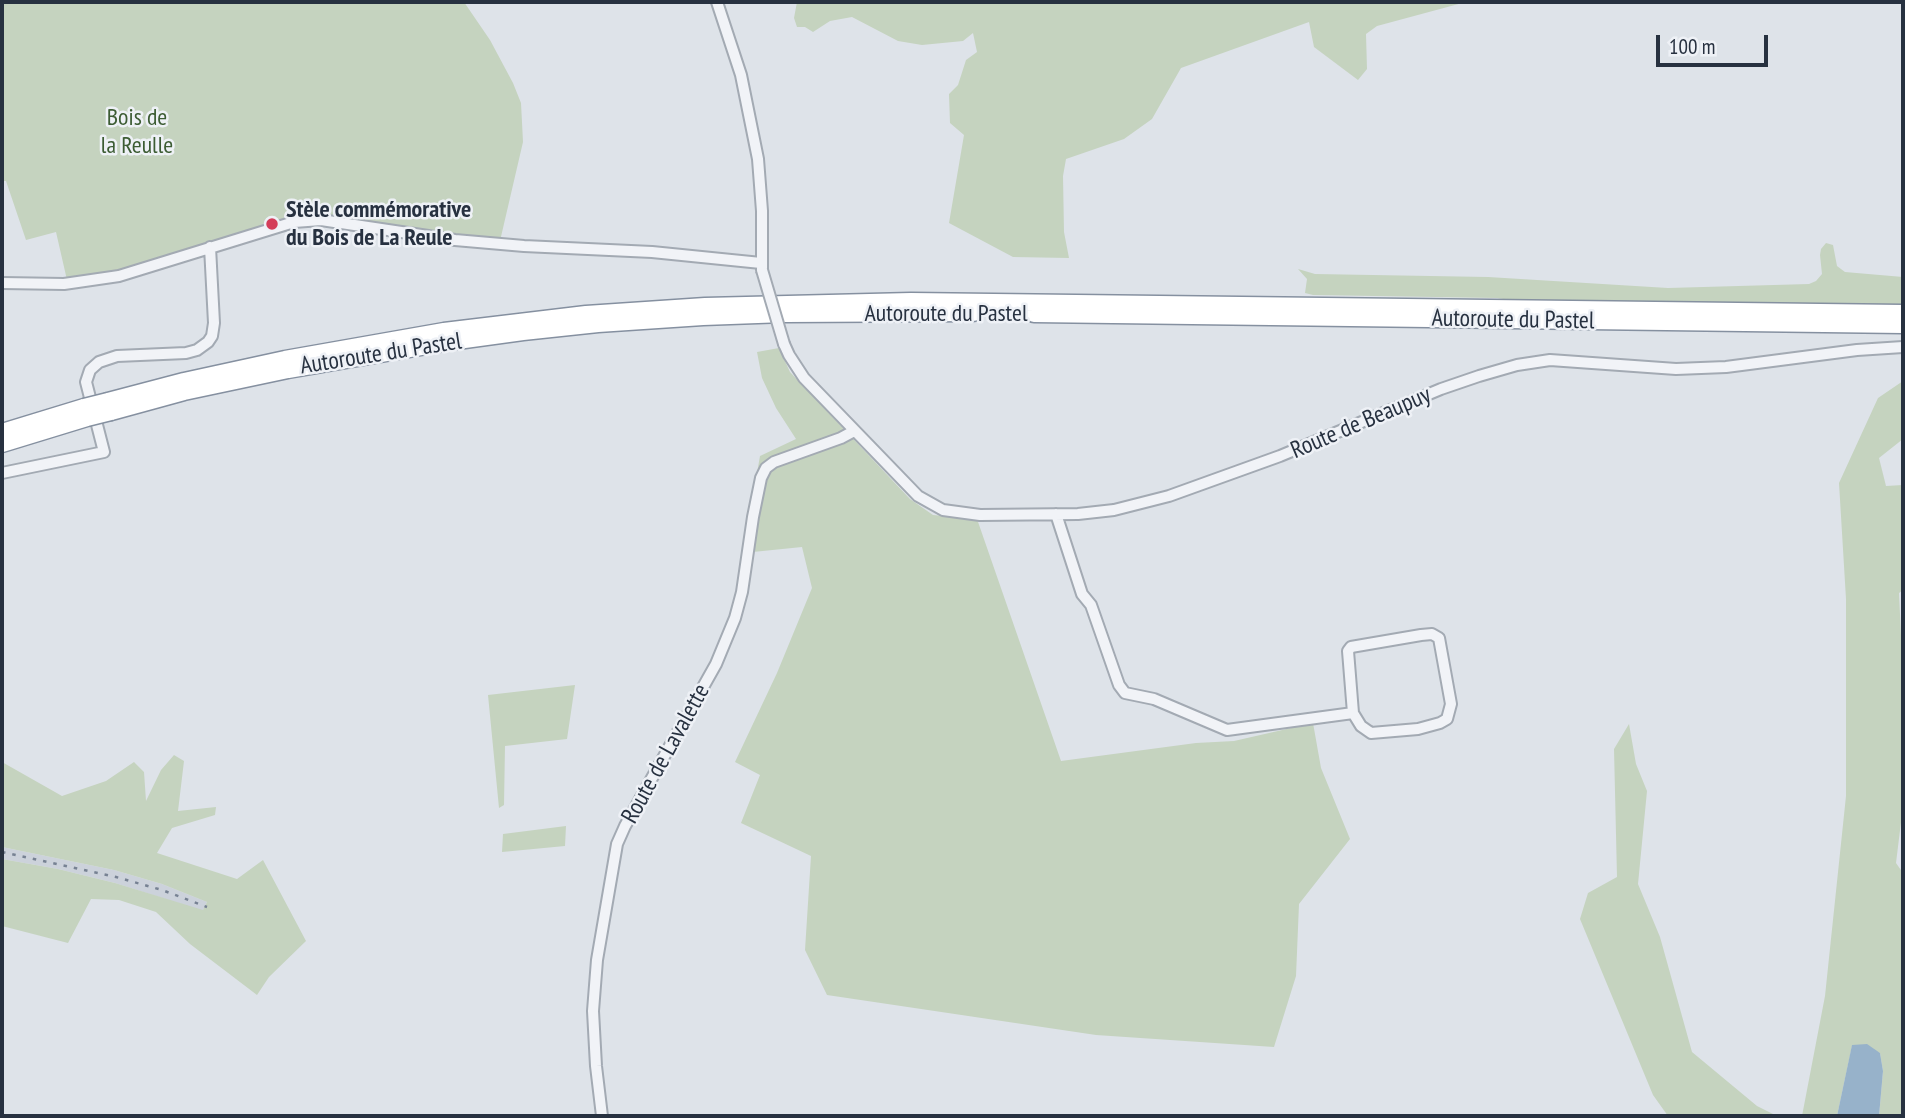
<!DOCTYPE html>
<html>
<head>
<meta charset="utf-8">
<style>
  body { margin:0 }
  #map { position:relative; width:1905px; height:1118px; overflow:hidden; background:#dee3e9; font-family:"PT Sans Narrow",sans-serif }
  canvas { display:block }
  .frame { position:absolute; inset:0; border:4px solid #273140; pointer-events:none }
  .scale { position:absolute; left:1656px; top:35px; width:112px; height:32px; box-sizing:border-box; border:4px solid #273140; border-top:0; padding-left:9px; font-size:21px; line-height:24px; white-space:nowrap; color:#273140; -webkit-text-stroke:5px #eef1f6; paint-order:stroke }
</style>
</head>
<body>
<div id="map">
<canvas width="1905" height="1118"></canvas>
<div class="frame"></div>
<div class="scale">100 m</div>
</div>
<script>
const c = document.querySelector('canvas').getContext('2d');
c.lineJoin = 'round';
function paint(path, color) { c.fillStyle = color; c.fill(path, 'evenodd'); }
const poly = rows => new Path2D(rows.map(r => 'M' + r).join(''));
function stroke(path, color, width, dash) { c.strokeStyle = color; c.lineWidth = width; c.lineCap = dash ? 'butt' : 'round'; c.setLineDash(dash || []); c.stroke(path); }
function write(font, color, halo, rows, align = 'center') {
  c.font = font + ' "PT Sans Narrow",sans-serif'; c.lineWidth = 5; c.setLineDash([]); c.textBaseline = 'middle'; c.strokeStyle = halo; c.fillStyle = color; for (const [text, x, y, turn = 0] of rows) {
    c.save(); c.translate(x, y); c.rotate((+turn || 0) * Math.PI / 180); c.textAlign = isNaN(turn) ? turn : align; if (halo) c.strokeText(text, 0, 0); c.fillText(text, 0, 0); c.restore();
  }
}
paint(poly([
  [2,847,114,870,162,884,207,902,203,911,115,883,58,869,2,859]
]), '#ccd2db');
paint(poly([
  [2,2,464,2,490,40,513,83,521,103,523,142,500,241,333,217,115,273,67,280,56,232,26,240,6,181,2,181],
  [797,2,808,3,1466,2,1377,26,1366,34,1367,69,1358,80,1314,47,1309,22,1181,68,1152,119,1124,139,1066,159,1063,176,1064,232,1069,258,1013,257,949,223,964,135,950,123,949,94,958,85,966,60,977,52,973,33,963,41,922,45,898,41,852,17,830,21,813,32,805,27,797,27,794,18],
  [1826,243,1833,245,1837,266,1845,272,1903,277,1903,307,1515,301,1497,298,1313,295,1305,293,1307,279,1298,269,1315,274,1488,277,1668,288,1809,284,1816,281,1822,274,1820,255,1821,249],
  [779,348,790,372,910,499,933,515,977,519,1061,761,1196,743,1234,741,1313,723,1321,768,1350,839,1299,904,1296,976,1274,1047,1096,1035,827,995,805,950,811,856,741,823,760,775,735,762,777,673,812,588,802,547,743,553,760,456,796,439,776,408,762,378,757,352],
  [1903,381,1903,439,1879,458,1886,486,1903,485,1903,590,1899,593,1903,678,1903,806,1896,863,1903,873,1903,1116,1879,1116,1883,1071,1880,1053,1852,1046,1837,1116,1802,1116,1825,996,1846,796,1846,599,1839,483,1878,398],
  [575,685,567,739,505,746,504,805,499,808,488,695],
  [1629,724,1636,764,1647,791,1638,884,1660,937,1692,1052,1757,1106,1777,1116,1668,1116,1653,1095,1580,919,1588,893,1617,877,1614,749],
  [174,755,184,761,178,811,216,807,215,815,172,828,157,853,237,879,263,860,306,941,269,977,257,995,190,944,156,912,119,900,91,899,68,943,2,926,2,859,58,869,115,883,203,910,207,902,162,884,114,870,2,847,2,762,62,796,106,781,134,762,144,772,146,801,161,770],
  [566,826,565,846,502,852,503,834]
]), '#c5d3bf');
paint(poly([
  [1867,1044,1880,1053,1883,1071,1879,1116,1837,1116,1852,1045]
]), '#97b2ca');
const minor = poly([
  [717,2,741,75,758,159,762,211,762,270],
  [2,283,64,284,119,276,294,222,321,220,455,240,524,246,652,252,761,263],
  [784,344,789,355,804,378,918,496,943,510,980,515,1078,514,1114,510,1169,496,1280,456,1441,389,1479,376,1517,365,1550,360,1676,369,1726,367,1857,350,1903,347],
  [2,473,104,452,86,382,90,370,99,362,117,356,186,353,197,350,208,342,212,336,214,323,210,247],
  [1056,514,1082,594,1091,605,1119,685,1125,693,1154,699,1227,730,1353,713,1361,726,1371,733,1418,729,1440,723,1447,719,1451,704,1439,638,1432,634,1421,635,1351,647,1348,651,1353,713],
  [602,1116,596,1066,593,1011,597,960,617,844,625,826,716,664,735,618,742,592,753,517,761,478,766,468,774,462,841,438,854,431]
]);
const highway = poly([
  [1034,314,1903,325],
  [108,401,184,381,285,359,444,331,586,314,705,306,911,301,1903,313],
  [111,412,184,392,288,370,450,342,523,332,598,324,703,317,785,314,973,313],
  [2,432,84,407],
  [2,444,87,418]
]);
stroke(minor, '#a3aab3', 14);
stroke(highway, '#8590a0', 19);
stroke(minor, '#f1f3f7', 10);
stroke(highway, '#fff', 16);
stroke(poly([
  [2,852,116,877,162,890,207,907]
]), '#778293', 2.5, [3.5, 7]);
const minorBridge = poly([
  [762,270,784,344]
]);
const highwayBridge = poly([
  [84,407,108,401],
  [87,418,111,412]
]);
stroke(minorBridge, '#a3aab3', 14, []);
stroke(highwayBridge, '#8590a0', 19, []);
stroke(minorBridge, '#f1f3f7', 10);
stroke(highwayBridge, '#fff', 16);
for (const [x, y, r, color] of [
  [272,224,7,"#d43d59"]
]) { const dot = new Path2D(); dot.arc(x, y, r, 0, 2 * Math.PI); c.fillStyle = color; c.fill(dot); stroke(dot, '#eef1f6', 2.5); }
write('24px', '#3c5c33', '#eef1f6', [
  ["Bois de",137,118],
  ["la Reulle",137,146]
]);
write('bold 24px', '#273140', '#eef1f6', [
  ["Stèle commémorative",286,210],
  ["du Bois de La Reule",286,238]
], 'left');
write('24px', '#273140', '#eef1f6', [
  ["Autoroute du Pastel",946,314],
  ["Autoroute du Pastel",1513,320,1],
  ["Autoroute du Pastel",381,354,-9],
  ["Route de Beaupuy",1361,423,-23],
  ["Route de Lavalette",666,754,-61]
]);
</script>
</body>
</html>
